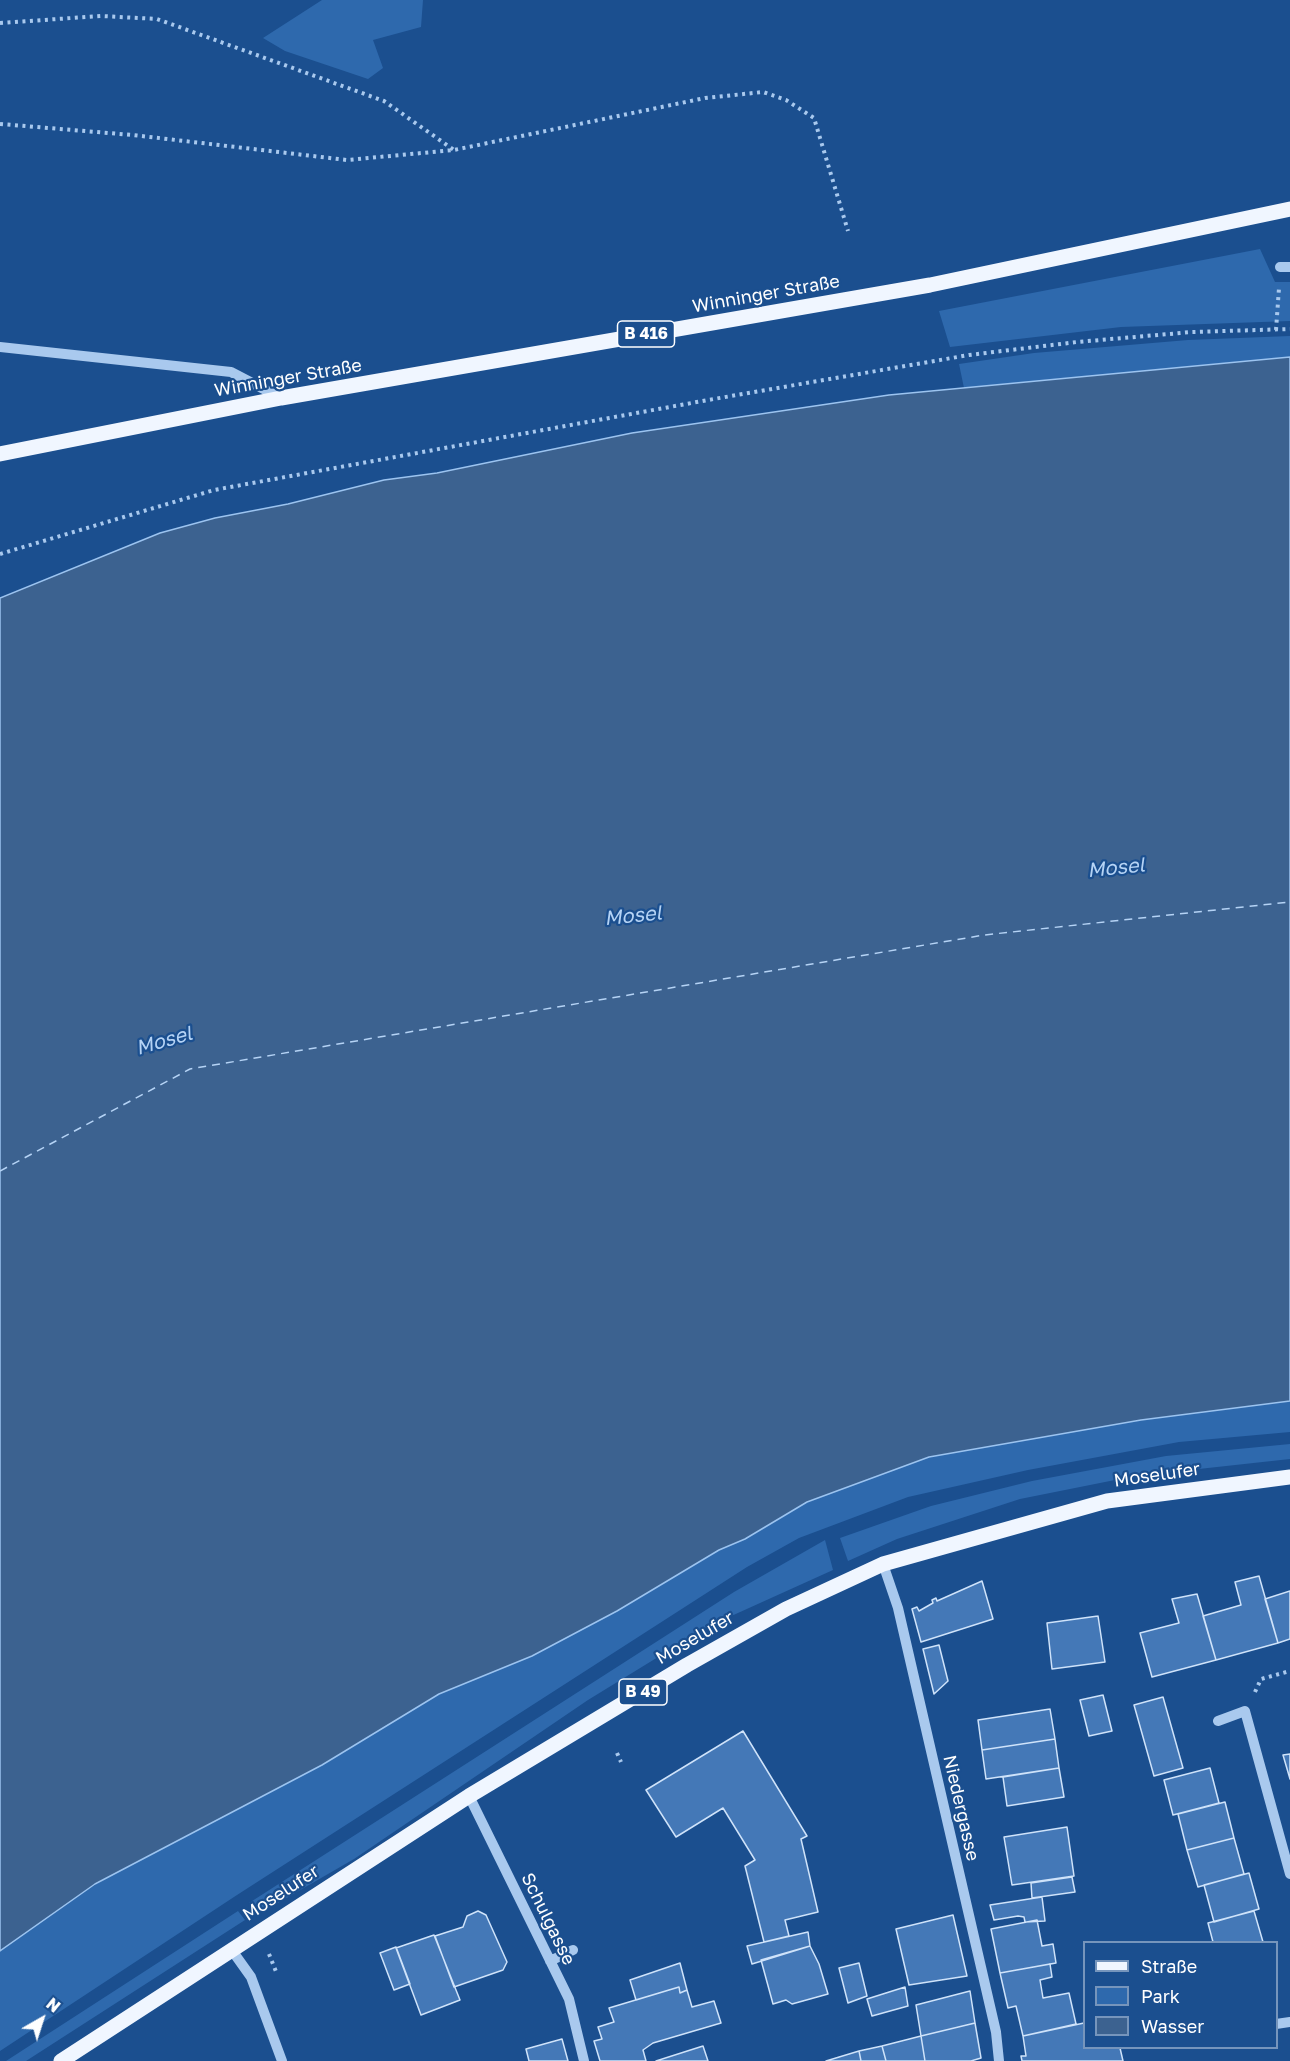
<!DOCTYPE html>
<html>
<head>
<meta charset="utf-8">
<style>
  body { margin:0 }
  #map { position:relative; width:1290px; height:2061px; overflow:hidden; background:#1b4f8f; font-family:"Golos Text",sans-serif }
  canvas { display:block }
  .legend { position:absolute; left:1083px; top:1941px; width:195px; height:108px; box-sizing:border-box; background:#1b4f8f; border:2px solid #7695bc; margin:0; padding:8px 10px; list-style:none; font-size:18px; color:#fff }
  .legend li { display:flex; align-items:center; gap:12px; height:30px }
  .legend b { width:30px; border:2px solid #7695bc }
  .north { position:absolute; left:12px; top:1989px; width:60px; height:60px; -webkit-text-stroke:4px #1b4f8f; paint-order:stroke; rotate:39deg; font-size:16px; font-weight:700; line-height:24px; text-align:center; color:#fff }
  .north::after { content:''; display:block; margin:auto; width:21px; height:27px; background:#fff; clip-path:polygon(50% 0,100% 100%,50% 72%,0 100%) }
</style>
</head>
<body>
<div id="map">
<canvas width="1290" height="2061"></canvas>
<ul class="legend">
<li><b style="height:8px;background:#f0f6ff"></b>Straße</li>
<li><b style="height:16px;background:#2e69ad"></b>Park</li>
<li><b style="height:16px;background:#3c6290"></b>Wasser</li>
</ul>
<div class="north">N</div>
</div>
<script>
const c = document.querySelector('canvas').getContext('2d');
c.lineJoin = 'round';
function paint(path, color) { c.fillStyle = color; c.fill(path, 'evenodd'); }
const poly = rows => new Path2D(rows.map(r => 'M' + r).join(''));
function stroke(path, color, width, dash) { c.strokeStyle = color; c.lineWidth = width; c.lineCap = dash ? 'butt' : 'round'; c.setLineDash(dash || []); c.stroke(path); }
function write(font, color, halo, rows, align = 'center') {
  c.font = font + ' "Golos Text",sans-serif'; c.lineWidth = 4.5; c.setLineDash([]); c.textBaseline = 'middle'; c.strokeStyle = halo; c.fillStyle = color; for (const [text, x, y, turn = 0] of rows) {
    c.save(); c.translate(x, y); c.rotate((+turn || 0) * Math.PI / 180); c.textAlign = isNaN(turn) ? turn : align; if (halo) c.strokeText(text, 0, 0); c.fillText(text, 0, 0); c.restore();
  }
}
paint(poly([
  [322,0,423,0,421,27,373,40,383,68,368,79,285,51,263,38],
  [1260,249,1275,282,1290,282,1290,321,1121,327,950,347,939,311],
  [1290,336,1290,357,964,388,959,364,1034,353,1188,340],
  [1290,1401,1290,1432,1179,1442,1028,1470,908,1497,799,1538,747,1567,237,1895,0,2051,0,1951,68,1901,117,1872,322,1765,439,1694,532,1656,617,1611,719,1550,745,1539,807,1502,929,1457,1141,1420],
  [1290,1444,1290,1459,1135,1476,1020,1499,897,1539,848,1561,840,1538,931,1506,1032,1481,1166,1456],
  [825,1540,833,1570,707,1627,588,1700,354,1859,257,1915,249,1903,734,1592],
  [238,1911,245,1920,26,2061,6,2061]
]), '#2e69ad');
const water = poly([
  [1290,357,1290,1401,1141,1420,929,1457,807,1502,745,1539,719,1550,617,1611,532,1656,439,1694,322,1765,95,1884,0,1951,0,598,160,533,215,518,288,504,384,480,437,473,632,433,889,395,1290,357]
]);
paint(water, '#3c6290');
stroke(water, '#9cc4f0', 1.5);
stroke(poly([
  [0,1171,190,1069,984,935,1290,902]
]), '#b5d3f5', 1.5, [8, 6]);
const building = poly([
  [1259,1576,1278,1643,1216,1660,1203,1616,1241,1605,1235,1582,1259,1576],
  [982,1581,993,1619,921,1642,912,1609,917,1607,919,1611,933,1603,932,1600,936,1598,937,1601,982,1581],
  [1290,1591,1290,1639,1278,1643,1265,1599,1290,1591],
  [1197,1594,1216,1660,1152,1677,1140,1633,1179,1623,1172,1599,1197,1594],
  [1098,1616,1105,1662,1052,1669,1047,1623,1098,1616],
  [939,1645,948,1681,934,1694,923,1649,939,1645],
  [1103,1695,1112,1731,1089,1736,1080,1700,1103,1695],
  [1163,1697,1183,1768,1154,1776,1134,1705,1163,1697],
  [1050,1709,1055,1739,982,1750,978,1720,1050,1709],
  [743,1731,807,1836,801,1839,818,1912,785,1920,789,1936,764,1942,745,1866,755,1860,723,1808,676,1837,646,1790,743,1731],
  [1055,1739,1059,1768,986,1779,982,1750,1055,1739],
  [1290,1754,1290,1779,1283,1755,1290,1754],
  [1059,1768,1064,1797,1007,1806,1003,1777,1059,1768],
  [1210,1768,1219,1803,1173,1815,1164,1780,1210,1768],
  [1225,1802,1234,1838,1187,1850,1178,1814,1225,1802],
  [1067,1827,1074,1876,1012,1885,1004,1837,1067,1827],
  [1234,1838,1244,1874,1198,1887,1187,1850,1234,1838],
  [1249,1873,1259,1909,1214,1922,1204,1885,1249,1873],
  [1072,1877,1075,1892,1032,1898,1031,1883,1072,1877],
  [1042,1897,1045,1921,1025,1922,1024,1917,1018,1916,994,1920,990,1905,1042,1897],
  [478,1911,486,1915,507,1962,503,1970,454,1987,435,1936,463,1927,467,1916,478,1911],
  [1254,1911,1263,1942,1213,1942,1208,1923,1254,1911],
  [953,1915,967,1976,909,1985,896,1929,953,1915],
  [1037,1920,1042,1946,1053,1944,1056,1963,1000,1973,991,1929,1037,1920],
  [808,1932,810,1946,752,1964,747,1946,808,1932],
  [434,1935,460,2000,421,2015,396,1948,434,1935],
  [810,1946,819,1964,828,1994,792,2004,786,2000,773,2004,761,1960,810,1946],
  [396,1947,410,1984,394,1990,380,1953,396,1947],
  [680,1963,687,1990,680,1993,679,1987,636,2000,630,1980,680,1963],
  [859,1963,867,1996,848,2003,839,1968,859,1963],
  [1050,1964,1052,1977,1040,1980,1043,1998,1069,1993,1076,2024,1023,2036,1016,2006,1008,2008,1000,1973,1050,1964],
  [679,1987,680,1993,687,1990,692,2007,714,2001,721,2023,653,2043,643,2050,646,2061,600,2061,594,2041,602,2039,598,2027,614,2022,609,2008,679,1987],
  [905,1987,908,2006,872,2016,867,1999,905,1987],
  [970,1991,975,2023,921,2036,916,2005,970,1991],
  [975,2023,981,2058,971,2061,925,2061,921,2036,975,2023],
  [1084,2023,1084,2048,1120,2048,1123,2061,1022,2061,1021,2056,1026,2056,1023,2036,1084,2023],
  [921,2036,925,2061,886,2061,882,2046,921,2036],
  [562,2039,568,2061,529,2061,526,2049,562,2039],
  [703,2046,708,2061,656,2061,703,2046],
  [882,2046,886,2061,861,2061,859,2051,882,2046],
  [859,2051,861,2061,826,2061,859,2051]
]);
paint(building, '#4478b7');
stroke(building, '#cfe3fa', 1.5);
stroke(poly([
  [0,23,101,16,157,19,384,101,454,150],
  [0,124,133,135,347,160,454,150,705,98,763,92,786,100,814,118,848,231],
  [1276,330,1279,288],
  [0,554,214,490,708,400,969,355,1077,342,1192,332,1290,329],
  [1255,1692,1261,1679,1290,1671],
  [617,1753,621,1762],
  [269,1954,277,1974]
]), '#a9c9ee', 4, [3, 4.5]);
stroke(poly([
  [1280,267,1290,267],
  [0,347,231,372,281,398],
  [883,1564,898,1608,996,2032,999,2061],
  [1218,1721,1245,1711,1290,1874],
  [469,1796,569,1999,584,2061],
  [231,1949,251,1977,282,2061],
  [550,1961,573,1950],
  [1276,2024,1290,2022]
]), '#a9c9ee', 10);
stroke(poly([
  [0,454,281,398,930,285,1290,209],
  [61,2061,469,1796,687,1665,786,1609,883,1564,1107,1501,1290,1477]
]), '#f0f6ff', 15);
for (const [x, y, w] of [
  [646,334,57],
  [643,1692,48]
]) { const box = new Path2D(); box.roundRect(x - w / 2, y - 13, w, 26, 4.5); c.fillStyle = '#1b4f8f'; c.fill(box); stroke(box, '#fff', 1.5); }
write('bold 16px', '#fff', null, [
  ["B 416",646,334],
  ["B 49",643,1692]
]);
write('18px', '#fff', '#1b4f8f', [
  ["Winninger Straße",766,294,-10],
  ["Winninger Straße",288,378,-10],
  ["Moselufer",1157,1475,-8],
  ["Moselufer",695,1638,-30],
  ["Niedergasse",961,1808,77],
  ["Moselufer",281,1893,-33],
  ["Schulgasse",548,1919,64]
]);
write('italic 20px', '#b5d3f5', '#1b4f8f', [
  ["Mosel",1116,868,-6],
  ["Mosel",633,916,-6],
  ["Mosel",164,1041,-16]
]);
</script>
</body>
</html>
